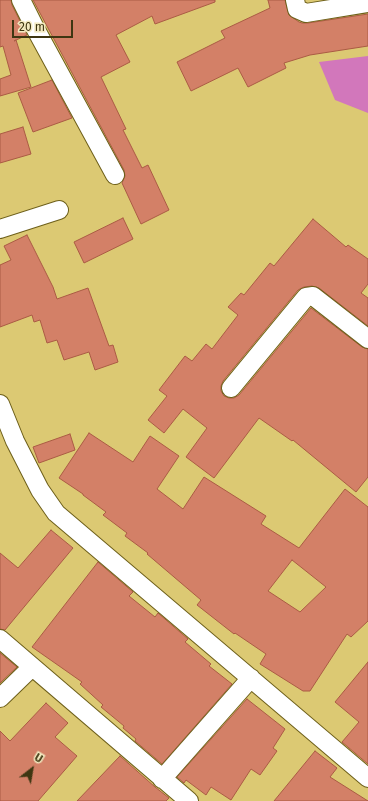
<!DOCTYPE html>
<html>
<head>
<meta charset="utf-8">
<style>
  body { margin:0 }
  #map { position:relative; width:368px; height:801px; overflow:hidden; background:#dcc973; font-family:"Fira Sans",sans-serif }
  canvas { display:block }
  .north { position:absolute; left:12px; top:749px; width:40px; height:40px; -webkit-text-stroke:3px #f3eac1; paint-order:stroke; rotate:31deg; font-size:11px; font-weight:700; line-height:16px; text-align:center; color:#3e3611 }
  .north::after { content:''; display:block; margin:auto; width:14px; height:18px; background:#3e3611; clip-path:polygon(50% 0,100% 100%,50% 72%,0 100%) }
  .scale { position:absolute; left:12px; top:20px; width:61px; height:18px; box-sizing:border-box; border:2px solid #3e3611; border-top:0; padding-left:5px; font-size:12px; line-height:14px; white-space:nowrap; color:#3e3611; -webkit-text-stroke:3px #f3eac1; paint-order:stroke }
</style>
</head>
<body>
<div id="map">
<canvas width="368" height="801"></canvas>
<div class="north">U</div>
<div class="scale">20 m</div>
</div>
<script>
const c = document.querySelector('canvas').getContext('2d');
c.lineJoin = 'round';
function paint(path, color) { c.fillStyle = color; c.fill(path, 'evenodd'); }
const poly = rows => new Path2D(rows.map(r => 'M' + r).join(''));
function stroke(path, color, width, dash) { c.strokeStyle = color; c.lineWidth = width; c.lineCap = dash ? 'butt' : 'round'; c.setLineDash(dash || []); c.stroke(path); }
paint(poly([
  [368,56,368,113,335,100,319,62]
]), '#d277bb');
const building = poly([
  [0,0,11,0,12,5,27,35,14,41,16,40,31,87,0,96,0,79,11,75,3,46,0,47,0,0],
  [33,0,215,0,215,2,155,24,152,16,116,35,130,62,101,77,126,129,123,130,142,168,148,165,169,210,141,224,122,183,125,176,124,170,33,0],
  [268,0,285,0,289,15,299,22,302,23,308,23,368,14,368,46,310,55,284,63,286,68,248,87,238,68,191,91,177,62,225,38,221,31,270,8,268,0],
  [52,80,72,118,33,132,18,93,52,80],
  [23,127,31,154,0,163,0,134,23,127],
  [123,218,133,239,84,263,74,242,123,218],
  [313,219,346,247,348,245,368,259,368,284,361,293,368,298,368,326,319,288,312,286,304,287,298,290,223,381,221,386,221,391,224,396,229,398,234,398,239,395,311,308,362,347,368,349,368,477,356,492,293,440,292,441,259,418,214,478,186,457,207,428,183,409,164,433,148,420,167,396,159,390,185,356,192,361,206,344,212,349,238,315,228,307,241,293,244,295,270,263,274,266,313,219],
  [27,235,53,287,57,299,88,288,109,346,113,345,118,362,95,370,89,352,64,360,57,340,47,343,40,320,34,322,32,315,0,327,0,265,11,260,4,246,27,235],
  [89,433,133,462,150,436,179,456,157,489,183,509,204,477,266,516,261,524,299,548,345,489,368,507,368,621,351,637,347,634,310,691,303,691,260,664,266,654,235,633,234,634,197,605,201,600,147,554,148,553,125,536,127,533,103,515,106,512,83,495,83,494,59,478,89,433],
  [292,560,326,587,300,612,268,591,292,560],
  [70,434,75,450,39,463,33,447,70,434],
  [51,530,73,548,5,630,0,629,0,553,18,568,51,530],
  [98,562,133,592,129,596,155,617,158,613,188,639,185,642,211,664,209,666,232,684,162,764,135,741,136,739,123,728,124,726,101,707,103,705,80,684,82,682,32,647,98,562],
  [0,653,17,667,0,683,0,653],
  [368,662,368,764,342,742,359,722,335,702,368,662],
  [247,699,285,729,273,748,277,751,260,775,251,769,231,800,211,787,206,795,186,780,184,783,177,777,247,699],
  [46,703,68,723,55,737,77,756,38,801,0,801,0,731,10,741,46,703],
  [315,751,337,768,330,777,368,801,274,801,315,751],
  [120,756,155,787,169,798,166,801,77,801,120,756]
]);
paint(building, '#d38067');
stroke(building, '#aa5b44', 1);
const street = poly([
  [21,0,35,28,115,175],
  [295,0,297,9,306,13,368,3],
  [0,229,59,210],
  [231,388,306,297,313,296,368,339],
  [0,404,15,441,40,490,56,513,368,778],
  [0,639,189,801],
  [0,698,32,667],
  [162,779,251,678]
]);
stroke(street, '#6d5f1a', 20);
stroke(street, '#fff', 18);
</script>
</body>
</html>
